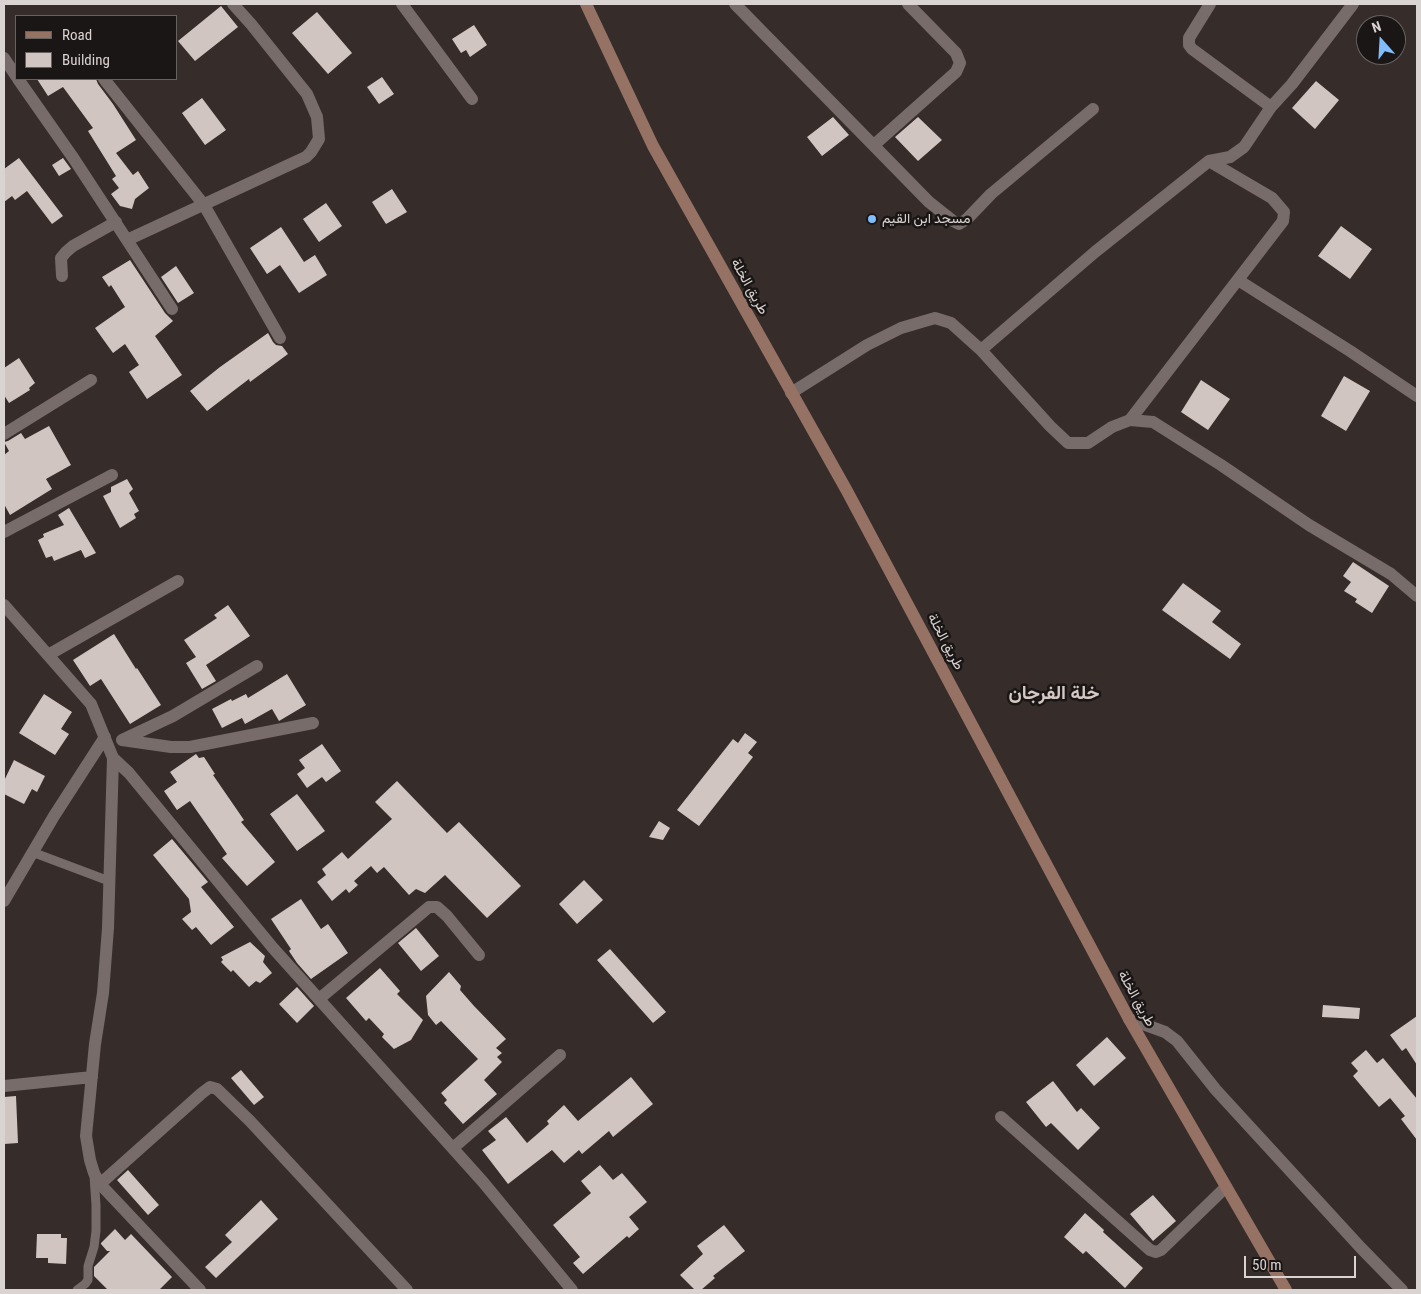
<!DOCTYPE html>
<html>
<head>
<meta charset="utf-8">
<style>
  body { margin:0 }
  #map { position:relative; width:1421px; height:1294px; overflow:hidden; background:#362d2a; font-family:"Roboto Condensed",sans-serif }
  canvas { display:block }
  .frame { position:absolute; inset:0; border:5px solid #d9d3d1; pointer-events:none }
  .legend { position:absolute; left:15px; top:15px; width:162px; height:65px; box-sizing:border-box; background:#1a1615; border:1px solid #666260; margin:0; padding:6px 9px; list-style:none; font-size:15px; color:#d9d3d1 }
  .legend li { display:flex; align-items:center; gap:10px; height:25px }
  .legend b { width:25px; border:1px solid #666260 }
  .north { position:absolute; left:1356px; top:15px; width:50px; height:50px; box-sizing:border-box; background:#1a1615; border:1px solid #666260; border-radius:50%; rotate:341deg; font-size:14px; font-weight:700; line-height:20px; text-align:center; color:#d9d3d1 }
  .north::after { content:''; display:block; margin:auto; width:18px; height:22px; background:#81bdfa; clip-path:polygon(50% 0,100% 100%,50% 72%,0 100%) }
  .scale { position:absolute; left:1244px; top:1256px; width:112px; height:22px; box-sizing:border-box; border:2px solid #d9d3d1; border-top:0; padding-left:6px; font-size:15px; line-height:18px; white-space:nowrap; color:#d9d3d1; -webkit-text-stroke:4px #1a1615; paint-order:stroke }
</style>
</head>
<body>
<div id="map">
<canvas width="1421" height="1294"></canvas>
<div class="frame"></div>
<ul class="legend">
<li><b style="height:6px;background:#967265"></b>Road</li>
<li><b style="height:14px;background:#d1c5c1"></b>Building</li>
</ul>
<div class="north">N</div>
<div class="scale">50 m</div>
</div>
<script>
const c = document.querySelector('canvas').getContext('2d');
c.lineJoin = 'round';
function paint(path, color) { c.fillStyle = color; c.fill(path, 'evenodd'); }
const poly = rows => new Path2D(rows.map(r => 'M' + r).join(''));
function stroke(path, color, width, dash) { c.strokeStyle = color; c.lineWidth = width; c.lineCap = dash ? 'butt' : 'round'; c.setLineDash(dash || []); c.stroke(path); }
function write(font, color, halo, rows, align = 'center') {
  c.font = font + ' "Roboto Condensed",Vazirmatn,sans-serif'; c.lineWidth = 5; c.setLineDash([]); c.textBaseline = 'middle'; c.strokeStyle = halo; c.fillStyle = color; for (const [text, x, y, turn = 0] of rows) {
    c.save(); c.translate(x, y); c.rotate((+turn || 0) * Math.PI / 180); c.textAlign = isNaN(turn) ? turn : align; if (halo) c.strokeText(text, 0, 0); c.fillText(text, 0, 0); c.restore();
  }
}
paint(poly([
  [221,6,238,27,195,61,178,41],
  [317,12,352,53,328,74,292,33],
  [474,25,487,45,470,57,466,50,461,53,452,39],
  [382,77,394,94,379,104,367,87],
  [37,79,96,79,98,84,113,104,136,140,116,153,133,175,138,171,149,188,135,199,132,209,120,206,111,194,119,188,112,179,116,176,88,131,93,128,63,87,48,96],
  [1316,81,1339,100,1315,129,1292,108],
  [202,98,226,130,205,145,182,113],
  [833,117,849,135,822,156,807,137],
  [918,117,942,140,918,161,895,137],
  [19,158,63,216,52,224,27,191,15,200,12,196,4,202,4,169],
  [63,158,71,169,59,176,52,165],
  [392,189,407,212,386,224,372,202],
  [326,203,342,226,319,242,303,219],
  [1341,226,1372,249,1350,279,1318,256],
  [281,227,304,262,315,255,327,275,299,293,280,265,267,274,250,248],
  [130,260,165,313,173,321,155,336,182,375,147,399,129,372,139,365,125,344,113,353,95,328,125,307,111,285,109,287,102,277],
  [176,266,194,293,178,303,161,277],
  [268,333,273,342,276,345,282,346,288,354,250,382,249,379,207,411,190,391,220,367],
  [19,358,35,383,29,388,30,390,9,403,4,395,4,368],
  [1344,376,1370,391,1346,431,1321,416],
  [1201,380,1230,399,1208,430,1181,412],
  [49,426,71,465,46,479,52,489,10,515,4,504,4,455,9,451,4,442,8,441,21,433,25,439],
  [127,479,133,489,129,493,139,511,134,514,136,518,120,528,103,496,111,492,111,487],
  [69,508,96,553,85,558,81,550,54,561,52,556,46,558,38,540,44,537,43,534,64,525,58,515],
  [1353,562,1389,586,1372,613,1355,602,1357,599,1344,591,1351,582,1343,576],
  [1183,583,1221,611,1212,622,1241,644,1230,659,1162,610],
  [228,605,250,636,206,665,216,681,202,689,186,663,196,657,184,640,217,618,214,615],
  [114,634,136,669,137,668,161,705,130,724,101,679,90,686,73,660],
  [287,674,306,705,279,721,272,709,245,724,242,718,222,728,212,709,231,699,232,701,246,694,248,698],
  [44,694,72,712,61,729,69,734,55,755,19,733],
  [745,733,757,742,748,753,753,757,699,826,677,810,733,739,738,743],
  [322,744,341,771,326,782,322,777,307,788,297,774,305,768,299,760],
  [196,754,199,758,204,757,215,774,213,775,244,820,241,822,275,862,247,886,222,858,227,854,190,801,177,810,164,791,177,782,170,772],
  [14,760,45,776,37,792,32,789,24,804,4,794,4,781],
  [397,781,447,833,459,822,521,886,487,918,445,875,425,893,416,889,409,895,384,867,377,873,371,866,354,881,358,885,349,893,346,889,332,901,317,882,326,875,322,869,342,852,348,859,392,819,375,802],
  [297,794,325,831,297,851,270,814],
  [659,821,670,828,663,840,649,837],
  [172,839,208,882,201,887,234,927,211,945,196,927,192,930,182,919,191,912,189,899,153,855],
  [584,880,603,900,577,924,559,904],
  [301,899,321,929,328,924,348,953,311,979,297,963,289,951,291,949,271,919],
  [416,928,439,956,421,971,398,943],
  [250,942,265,956,263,962,272,973,260,983,256,981,249,987,233,970,231,972,221,962,223,960,221,957],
  [610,949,666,1012,653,1023,597,960],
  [380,968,400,991,397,994,423,1020,411,1040,394,1049,382,1037,384,1034,369,1018,366,1021,346,998],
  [449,972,461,986,460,990,474,1006,506,1039,496,1048,502,1053,497,1057,502,1062,484,1080,497,1094,463,1124,444,1103,447,1100,441,1093,478,1059,441,1021,436,1025,428,1015,426,996],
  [297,987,314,1006,297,1023,279,1004],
  [1323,1005,1360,1008,1359,1019,1322,1017],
  [1417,1016,1417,1065,1406,1048,1402,1051,1390,1035],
  [1107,1037,1126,1058,1094,1086,1076,1065],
  [1366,1050,1377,1063,1383,1058,1417,1099,1417,1140,1401,1119,1405,1116,1390,1098,1379,1107,1353,1076,1358,1071,1351,1063],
  [241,1070,264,1097,254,1105,231,1078],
  [631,1077,653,1104,613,1137,609,1131,582,1154,579,1150,564,1163,552,1150,508,1184,482,1150,496,1140,488,1131,506,1117,527,1143,549,1124,547,1121,564,1105,578,1121],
  [1053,1081,1077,1112,1081,1108,1100,1128,1078,1150,1051,1123,1046,1127,1026,1102],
  [16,1096,18,1143,4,1144,4,1097],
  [600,1165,613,1180,622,1173,647,1202,629,1217,639,1229,629,1238,627,1236,583,1274,573,1263,580,1257,553,1225,591,1193,581,1181],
  [128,1170,159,1205,148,1215,117,1180],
  [1153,1195,1176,1221,1153,1241,1130,1214],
  [261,1200,278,1219,216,1278,205,1267,232,1242,225,1235],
  [1085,1213,1104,1230,1103,1232,1143,1268,1125,1288,1086,1251,1083,1254,1064,1237],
  [724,1225,745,1251,713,1276,715,1278,701,1290,695,1290,680,1275,703,1254,697,1246],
  [115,1229,125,1240,131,1234,172,1277,159,1290,108,1290,94,1276,94,1267,110,1251,107,1251,101,1244,101,1243],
  [37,1234,61,1234,61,1238,67,1238,66,1264,48,1263,48,1258,36,1258]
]), '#d1c5c1');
stroke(poly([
  [32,852,109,881],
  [77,1290,85,1284,88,1280,88,1266,94,1247,96,1231,96,1205,94,1176]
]), '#776c69', 9);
stroke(poly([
  [402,4,472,99],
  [735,4,929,202,953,221,959,224,967,219,991,194,1093,109],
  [1210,4,1189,38,1189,45,1192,49,1271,107],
  [4,58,16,76],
  [18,79,74,159,172,309],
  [104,79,204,205,280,338],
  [874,145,956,72,960,63,956,53,908,4],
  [127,240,306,157,311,152,319,139,317,117,307,94,251,24,233,4],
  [62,276,61,258,66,252,73,246,116,222],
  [1238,280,1350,351,1417,396],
  [981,350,1095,252,1209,161,1230,157,1244,147,1271,107,1292,84,1353,4],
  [791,393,867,345,901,328,935,318,951,323,981,350,1050,426,1068,443,1088,443,1112,427,1130,420,1153,422,1221,465,1309,525,1391,574,1417,596],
  [1130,420,1283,221,1284,212,1272,198,1209,161],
  [4,434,91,380],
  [4,532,112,475],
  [4,605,91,704,113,758,129,773,273,948,483,1182,572,1290],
  [48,655,178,581],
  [122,740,171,747,190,747,313,723],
  [122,740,173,716,257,666],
  [113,758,108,928,103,993,95,1044,86,1136,90,1160,94,1173,100,1184,200,1290],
  [4,901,54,816,105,737],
  [319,999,429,907,437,907,447,916,479,955],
  [1129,1019,1165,1032,1177,1041,1216,1090,1361,1248,1402,1290],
  [4,1086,92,1077],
  [1001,1117,1150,1250,1156,1252,1161,1250,1226,1187],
  [453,1148,560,1055],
  [100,1184,202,1093,210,1087,217,1089,250,1121,407,1290]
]), '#776c69', 12);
stroke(poly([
  [586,4,653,146,847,491,1129,1019,1286,1290]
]), '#967265', 12);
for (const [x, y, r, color] of [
  [872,219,5,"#81bdfa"]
]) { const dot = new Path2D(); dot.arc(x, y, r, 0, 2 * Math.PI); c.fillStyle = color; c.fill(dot); stroke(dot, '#1a1615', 2); }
write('14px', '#d9d3d1', '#1a1615', [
  ["مسجد ابن القيم",882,219]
], 'left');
write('14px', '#d9d3d1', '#1a1615', [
  ["طريق الخلة",749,287,61],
  ["طريق الخلة",945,642,62],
  ["طريق الخلة",1136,999,61]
]);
write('bold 19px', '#d4c8c4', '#1a1615', [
  ["خلة الفرجان",1054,694]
]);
</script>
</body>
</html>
